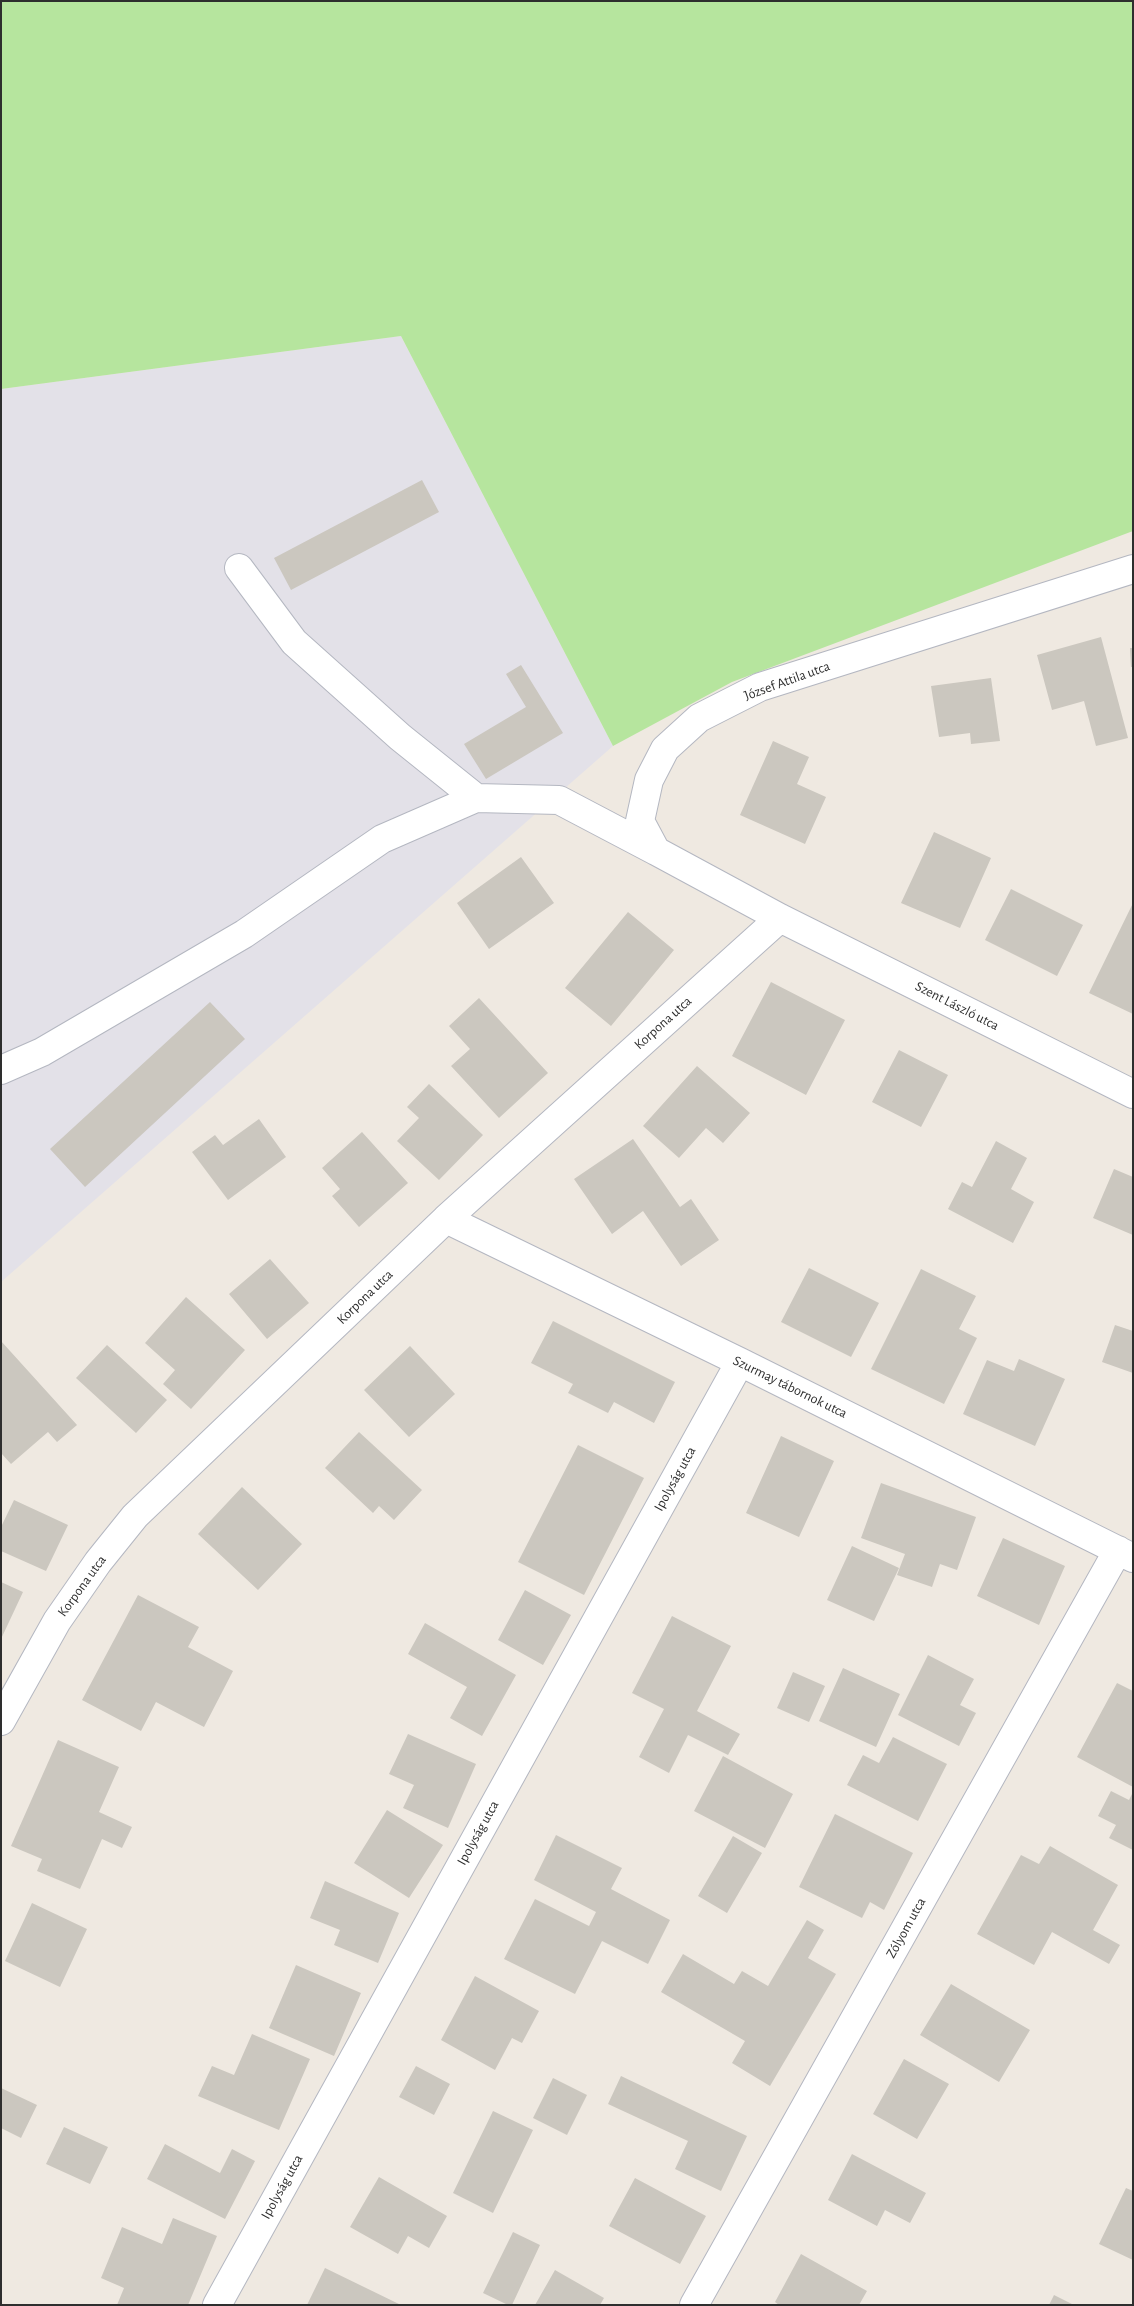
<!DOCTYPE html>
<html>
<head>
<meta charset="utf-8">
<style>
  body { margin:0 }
  #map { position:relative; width:1134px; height:2306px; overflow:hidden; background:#efe9e1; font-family:"Alegreya Sans",sans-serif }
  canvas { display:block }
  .frame { position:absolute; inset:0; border:2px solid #2e2e2e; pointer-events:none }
</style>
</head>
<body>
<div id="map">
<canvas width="1134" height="2306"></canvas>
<div class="frame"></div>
</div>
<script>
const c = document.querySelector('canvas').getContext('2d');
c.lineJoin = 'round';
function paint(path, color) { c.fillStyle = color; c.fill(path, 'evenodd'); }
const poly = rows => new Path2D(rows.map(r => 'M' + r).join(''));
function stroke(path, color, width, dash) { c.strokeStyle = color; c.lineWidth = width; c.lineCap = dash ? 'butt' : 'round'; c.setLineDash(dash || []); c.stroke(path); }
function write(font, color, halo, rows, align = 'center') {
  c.font = font + ' "Alegreya Sans",sans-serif'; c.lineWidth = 4.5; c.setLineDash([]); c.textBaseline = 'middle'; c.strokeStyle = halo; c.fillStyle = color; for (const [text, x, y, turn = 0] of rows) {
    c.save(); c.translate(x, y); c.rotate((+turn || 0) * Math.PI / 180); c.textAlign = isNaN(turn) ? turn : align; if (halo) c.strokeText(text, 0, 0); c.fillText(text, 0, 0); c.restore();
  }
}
paint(poly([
  [401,336,613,746,1,1282,1,389]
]), '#e3e1e8');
paint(poly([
  [1,1,1133,1,1133,531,732,682,613,746,401,336,1,389]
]), '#b6e59e');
paint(poly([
  [422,480,439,512,291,590,274,558],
  [1101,637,1128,738,1096,746,1084,701,1052,710,1037,655],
  [1130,648,1133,648,1133,667,1131,667],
  [521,665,563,733,486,779,464,744,526,707,506,674],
  [991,678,1000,741,971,744,970,733,939,737,931,686],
  [773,741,809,757,797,784,826,797,805,844,740,815],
  [934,832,991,858,960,928,901,903],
  [521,857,554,903,489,949,457,903],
  [1011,889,1083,925,1057,976,985,940],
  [1133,903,1133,1014,1089,993],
  [628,912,674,950,611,1026,565,988],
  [771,982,845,1020,806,1095,732,1056],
  [479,998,548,1073,499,1118,451,1066,470,1049,449,1026],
  [210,1002,245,1039,85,1187,50,1149],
  [899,1050,948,1075,921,1127,872,1102],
  [697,1066,750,1113,723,1143,706,1128,679,1158,643,1126],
  [429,1084,483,1135,439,1180,397,1141,419,1118,407,1107],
  [259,1119,286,1157,228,1200,192,1152,215,1135,223,1145],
  [362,1132,408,1183,359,1227,332,1196,340,1189,322,1168],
  [633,1139,680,1207,691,1199,719,1240,681,1266,643,1211,612,1234,574,1179],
  [996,1141,1027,1158,1011,1189,1034,1202,1013,1243,948,1209,962,1182,972,1187],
  [1114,1169,1133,1177,1133,1235,1093,1218],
  [270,1259,309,1303,267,1339,229,1294],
  [809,1268,879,1303,851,1357,781,1322],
  [921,1269,976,1296,959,1329,977,1338,944,1404,871,1369],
  [186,1297,245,1350,191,1409,163,1384,175,1370,145,1343],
  [553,1321,675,1382,654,1423,614,1402,608,1413,568,1393,573,1384,531,1363],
  [1115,1325,1133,1331,1133,1373,1102,1362],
  [1,1341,77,1425,57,1442,48,1432,11,1464,1,1453],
  [107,1345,167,1400,136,1433,76,1378],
  [410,1346,455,1394,409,1437,364,1390],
  [1019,1359,1065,1379,1035,1446,963,1414,987,1360,1014,1371],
  [359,1432,422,1490,394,1520,379,1506,373,1513,325,1468],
  [781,1436,834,1461,799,1537,746,1513],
  [578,1445,644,1478,584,1595,518,1562],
  [881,1483,976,1517,957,1570,940,1564,932,1587,897,1575,905,1554,861,1538],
  [242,1487,302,1544,258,1590,198,1534],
  [14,1500,68,1525,46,1571,1,1551,1,1527],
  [1003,1538,1065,1566,1039,1625,977,1596],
  [852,1546,899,1568,874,1621,827,1600],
  [1,1582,23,1592,1,1639],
  [525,1590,571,1615,543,1665,498,1640],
  [138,1595,199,1627,188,1647,233,1671,204,1727,156,1702,141,1731,82,1700],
  [672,1616,731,1646,697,1711,740,1734,728,1755,688,1735,669,1773,639,1757,664,1709,632,1693],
  [425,1623,516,1675,482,1736,450,1718,467,1687,408,1654],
  [928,1655,974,1679,960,1705,976,1713,959,1746,898,1715],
  [843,1668,900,1694,876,1747,819,1721],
  [793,1672,825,1686,809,1722,777,1708],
  [1117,1683,1133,1691,1133,1787,1077,1757],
  [408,1734,476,1764,448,1828,403,1808,414,1785,389,1774],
  [893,1737,947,1764,918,1821,847,1785,863,1755,879,1763],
  [58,1740,119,1767,99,1812,132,1827,122,1848,102,1839,80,1889,37,1871,42,1859,11,1846],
  [723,1756,793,1794,765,1848,694,1811],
  [1111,1791,1129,1800,1133,1792,1133,1850,1109,1838,1116,1825,1098,1816],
  [387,1810,443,1845,409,1898,354,1863],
  [835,1814,913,1853,884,1910,870,1902,862,1918,799,1887],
  [556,1835,622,1868,611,1889,670,1920,648,1964,602,1941,575,1994,504,1959,535,1899,589,1926,596,1912,534,1880],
  [733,1836,762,1853,727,1913,698,1896],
  [1050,1846,1118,1885,1093,1930,1120,1945,1109,1964,1052,1932,1034,1965,977,1934,1021,1855,1039,1864],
  [325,1881,399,1913,378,1963,334,1945,340,1930,310,1918],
  [32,1903,87,1929,60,1987,5,1961],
  [807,1920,824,1930,808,1958,836,1974,770,2086,732,2063,745,2041,661,1992,683,1954,734,1984,742,1971,768,1986],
  [296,1965,361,1993,334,2056,269,2028],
  [475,1976,539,2011,522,2043,512,2038,495,2070,441,2040],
  [951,1984,1030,2030,999,2082,920,2035],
  [252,2034,310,2059,279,2130,198,2096,212,2066,234,2075],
  [904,2059,949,2084,917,2139,873,2114],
  [416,2066,450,2084,434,2115,399,2097],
  [621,2076,747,2136,721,2191,675,2169,688,2141,608,2104],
  [553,2078,587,2095,567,2135,533,2118],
  [1,2088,37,2105,21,2138,1,2128],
  [493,2111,533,2130,493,2213,453,2193],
  [64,2127,108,2147,90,2184,46,2164],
  [165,2144,220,2173,232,2149,255,2161,225,2219,147,2179],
  [852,2154,926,2193,910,2223,885,2210,877,2226,828,2200],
  [379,2177,447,2216,429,2248,408,2236,398,2254,350,2227],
  [635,2178,706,2216,680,2264,609,2226],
  [1126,2188,1133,2191,1133,2260,1099,2244],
  [173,2218,217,2236,188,2305,117,2305,124,2288,101,2278,122,2227,162,2244],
  [513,2232,540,2245,512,2305,508,2305,483,2293],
  [801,2254,867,2291,859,2305,779,2305,775,2302],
  [325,2268,401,2305,307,2305],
  [555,2270,604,2298,600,2305,535,2305],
  [1054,2295,1074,2305,1049,2305]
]), '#cbc7bf');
const minor = poly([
  [239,568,294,642,400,737,476,798,559,800,656,851],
  [1133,569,760,687,699,718,665,749,649,780,640,821,656,851,780,918,1133,1094],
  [1,1070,42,1052,244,934,382,839,476,798],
  [446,1219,740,1362,1133,1558],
  [1,1721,57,1621,98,1562,135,1516,446,1219,780,918],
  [217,2305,740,1362],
  [694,2305,1118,1550]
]);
stroke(minor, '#b4b7c1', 30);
stroke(minor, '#fff', 28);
write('14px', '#2e2e2e', '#fff', [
  ["József Attila utca",787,681,-20],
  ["Szent László utca",957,1006,27],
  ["Korpona utca",663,1023,-42],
  ["Korpona utca",365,1297,-44],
  ["Szurmay tábornok utca",790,1387,26],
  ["Ipolyság utca",675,1479,-61],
  ["Korpona utca",82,1586,-54],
  ["Ipolyság utca",478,1833,-61],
  ["Zólyom utca",906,1928,-61],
  ["Ipolyság utca",282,2187,-61]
]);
</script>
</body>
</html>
